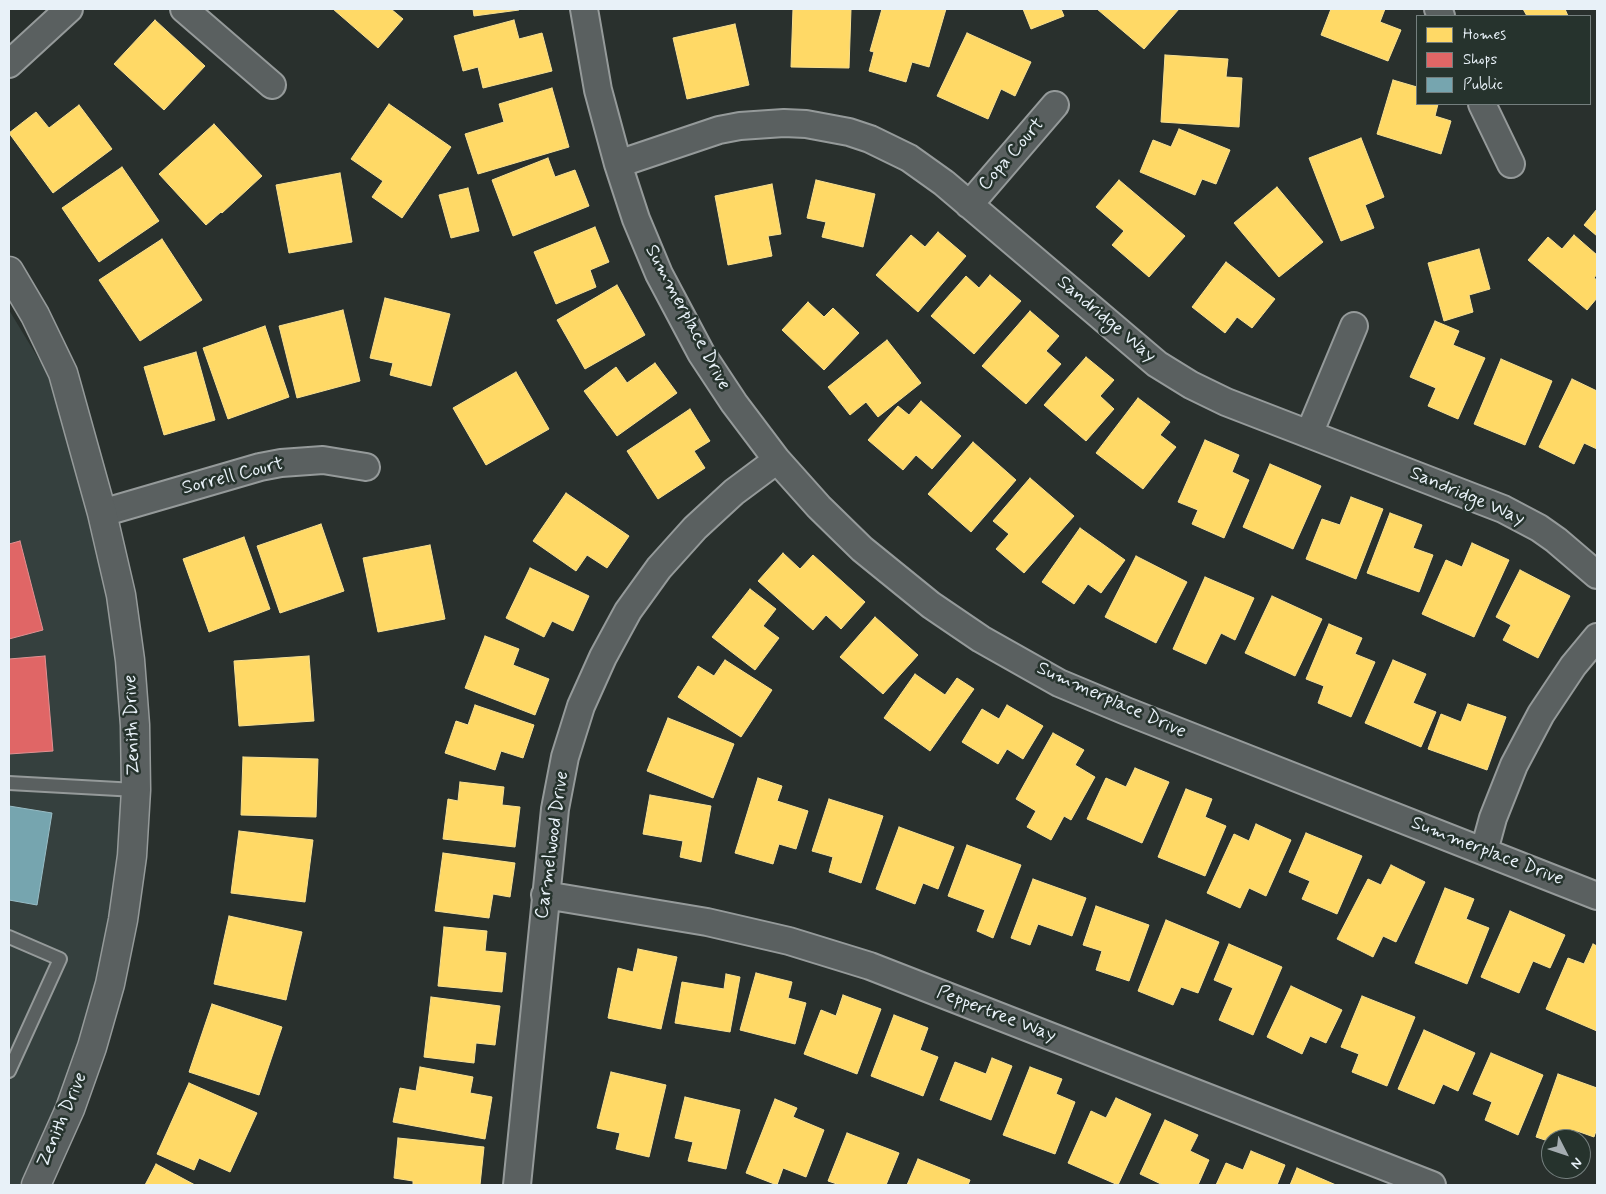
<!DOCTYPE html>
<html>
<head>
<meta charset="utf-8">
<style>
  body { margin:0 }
  #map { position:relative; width:1606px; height:1194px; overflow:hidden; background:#29302d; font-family:Mynerve,sans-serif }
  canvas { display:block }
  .frame { position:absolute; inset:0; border:10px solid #e8f1f8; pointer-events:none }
  .legend { position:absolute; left:1416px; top:15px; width:175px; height:90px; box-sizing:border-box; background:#26332d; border:1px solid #747f7e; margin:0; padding:6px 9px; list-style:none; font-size:15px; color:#e8f1f8 }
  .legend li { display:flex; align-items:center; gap:10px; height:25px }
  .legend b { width:25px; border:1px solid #747f7e }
  .north { position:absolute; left:1541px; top:1129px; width:50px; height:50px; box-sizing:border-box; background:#26332d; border:1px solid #747f7e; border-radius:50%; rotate:131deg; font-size:14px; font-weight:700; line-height:20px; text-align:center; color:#e8f1f8 }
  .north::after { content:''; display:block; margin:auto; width:18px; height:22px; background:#a5adb1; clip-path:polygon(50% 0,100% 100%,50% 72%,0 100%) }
</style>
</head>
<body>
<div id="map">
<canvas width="1606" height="1194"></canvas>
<div class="frame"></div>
<ul class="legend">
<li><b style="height:14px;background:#ffd966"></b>Homes</li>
<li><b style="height:14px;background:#e06666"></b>Shops</li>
<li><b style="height:14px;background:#76a5af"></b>Public</li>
</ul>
<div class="north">N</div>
</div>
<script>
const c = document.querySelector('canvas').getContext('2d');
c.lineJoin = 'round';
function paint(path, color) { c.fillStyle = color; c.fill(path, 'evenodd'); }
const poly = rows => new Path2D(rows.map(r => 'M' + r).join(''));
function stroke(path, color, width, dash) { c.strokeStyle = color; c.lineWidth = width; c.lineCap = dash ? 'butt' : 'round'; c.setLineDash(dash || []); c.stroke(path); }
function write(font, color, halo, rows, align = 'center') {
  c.font = font + ' Mynerve,sans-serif'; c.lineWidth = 5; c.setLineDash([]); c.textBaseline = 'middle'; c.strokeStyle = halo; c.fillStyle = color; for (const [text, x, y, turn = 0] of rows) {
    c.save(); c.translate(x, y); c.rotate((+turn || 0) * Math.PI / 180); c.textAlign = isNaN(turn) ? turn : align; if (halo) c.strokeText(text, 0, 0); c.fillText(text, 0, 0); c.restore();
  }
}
paint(poly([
  [9,310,67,406,97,522,120,658,127,815,108,949,60,1100,20,1185,9,1185]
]), '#35403e');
const homes = poly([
  [333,9,391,9,403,19,378,48,333,9],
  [473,9,519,9,519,10,474,16,473,9],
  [793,9,851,9,849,68,791,67,793,9],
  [882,9,946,9,929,67,912,62,906,82,869,71,874,52,870,51,882,9],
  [1023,9,1061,9,1064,16,1031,29,1023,9],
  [1097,9,1179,9,1144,49,1097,9],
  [1331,9,1385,9,1380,22,1401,30,1388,61,1321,35,1331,9],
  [1523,9,1565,9,1568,16,1527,16,1523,9],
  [155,20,205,66,164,110,114,64,155,20],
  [514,20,519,39,542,33,552,71,483,88,478,67,463,71,454,36,514,20],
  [735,24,749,85,687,99,673,38,735,24],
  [967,33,1031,62,1015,96,1001,89,988,119,937,96,967,33],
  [1165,55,1228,59,1226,77,1242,78,1239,127,1161,122,1165,55],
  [1393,80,1417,87,1417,104,1438,104,1435,116,1451,121,1441,154,1377,134,1393,80],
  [552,88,569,147,478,174,465,134,504,122,499,104,552,88],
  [389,104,451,147,402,218,372,197,383,181,351,159,389,104],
  [79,105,112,149,53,193,9,133,36,112,49,128,79,105],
  [214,124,262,176,222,213,221,212,206,225,159,174,214,124],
  [1179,129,1230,150,1216,184,1202,179,1195,195,1140,172,1153,140,1171,147,1179,129],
  [1361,138,1384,197,1365,205,1374,228,1341,241,1309,158,1361,138],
  [548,158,555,177,575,170,589,206,513,236,492,180,548,158],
  [122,167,159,221,99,262,62,208,122,167],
  [340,173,352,242,289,253,276,185,340,173],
  [816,180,875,194,863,247,822,237,826,222,807,218,816,180],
  [1119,180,1185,236,1149,277,1112,245,1124,231,1096,207,1119,180],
  [772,184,781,234,768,236,772,256,728,265,715,196,772,184],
  [1277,187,1323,242,1279,277,1234,223,1277,187],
  [468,188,479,231,451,238,439,195,468,188],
  [1597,209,1597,236,1584,225,1597,209],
  [595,227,609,262,590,270,596,287,556,304,534,252,595,227],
  [938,232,966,256,918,312,876,275,911,235,925,247,938,232],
  [1574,235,1597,255,1597,274,1594,278,1597,280,1597,298,1587,310,1528,260,1548,237,1562,249,1574,235],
  [162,239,202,300,140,341,99,280,162,239],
  [1479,249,1490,289,1469,295,1473,312,1444,321,1428,263,1479,249],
  [1226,262,1275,299,1252,328,1237,317,1225,333,1192,307,1226,262],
  [990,275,1021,301,974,354,931,316,966,276,979,288,990,275],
  [617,285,645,335,585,369,557,320,617,285],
  [385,298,450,314,431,386,390,375,393,363,370,358,385,298],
  [808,302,824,317,833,308,859,333,824,370,782,330,808,302],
  [343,310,360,381,297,398,279,326,343,310],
  [1030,311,1059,336,1046,351,1061,364,1026,404,982,366,1030,311],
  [1435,321,1459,331,1453,345,1485,358,1458,419,1428,406,1436,388,1410,377,1435,321],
  [265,326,289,397,228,419,203,348,265,326],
  [887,340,921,383,878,417,866,402,850,415,828,387,887,340],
  [196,352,215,420,164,435,144,367,196,352],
  [1086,357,1114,380,1100,396,1114,409,1086,441,1044,405,1086,357],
  [1501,359,1552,381,1525,445,1474,424,1501,359],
  [655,363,677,393,617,436,584,391,616,367,627,383,655,363],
  [516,372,549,429,486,465,453,408,516,372],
  [1572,379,1597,391,1597,449,1584,443,1574,464,1539,447,1572,379],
  [1138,398,1170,422,1160,435,1176,447,1143,489,1096,453,1138,398],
  [921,401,961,436,932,469,916,455,903,470,868,440,898,406,909,415,921,401],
  [690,409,710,441,694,451,705,468,658,499,627,451,690,409],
  [1205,440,1239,455,1232,472,1249,480,1224,538,1192,524,1198,510,1178,502,1205,440],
  [973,442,1016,480,971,532,928,494,973,442],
  [1270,464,1321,486,1293,549,1243,527,1270,464],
  [1030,478,1074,516,1024,573,996,549,1009,534,993,521,1030,478],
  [566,493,629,536,607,568,587,555,576,571,533,541,566,493],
  [1351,497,1383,509,1356,579,1306,559,1322,519,1340,525,1351,497],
  [1390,513,1422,525,1413,548,1433,555,1419,592,1367,573,1390,513],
  [321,524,344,591,280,613,257,546,321,524],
  [1080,528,1125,560,1101,593,1088,584,1074,604,1042,582,1080,528],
  [244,537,270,609,209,632,183,559,244,537],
  [1472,543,1509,560,1474,637,1422,614,1446,560,1462,567,1472,543],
  [430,545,445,619,378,632,363,558,430,545],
  [783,553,800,569,813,555,865,602,841,629,826,615,813,630,758,581,783,553],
  [1136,556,1187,582,1156,643,1105,617,1136,556],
  [530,568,589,596,573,631,552,621,544,637,506,618,530,568],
  [1520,570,1570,596,1538,658,1503,640,1511,625,1496,617,1520,570],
  [1205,577,1254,598,1235,640,1221,633,1206,664,1173,649,1205,577],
  [750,589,776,609,763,626,779,638,755,670,712,637,750,589],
  [1272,596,1322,619,1295,676,1245,653,1272,596],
  [875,617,918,655,883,694,840,657,875,617],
  [1329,624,1362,638,1355,654,1375,662,1351,717,1318,703,1324,686,1306,679,1329,624],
  [485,636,519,649,513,665,549,679,535,715,465,688,485,636],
  [309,656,314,721,239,726,234,661,309,656],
  [725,660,772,690,741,737,678,697,698,666,714,676,725,660],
  [1393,660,1426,674,1413,703,1436,712,1421,747,1365,723,1393,660],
  [915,674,945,695,957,678,974,689,930,751,884,718,915,674],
  [1468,704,1506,717,1487,770,1428,749,1441,714,1461,722,1468,704],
  [475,705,534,725,523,758,501,751,495,770,445,753,456,721,468,725,475,705],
  [1007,705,1043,726,1023,759,1007,749,998,764,962,742,982,709,999,719,1007,705],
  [668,718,734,744,713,798,647,771,668,718],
  [1053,733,1084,750,1075,765,1095,777,1071,820,1064,816,1051,840,1027,827,1036,811,1016,799,1053,733],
  [243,757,318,759,316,817,241,815,243,757],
  [1135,768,1169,782,1142,843,1087,819,1106,778,1126,787,1135,768],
  [758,778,782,786,777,801,808,811,796,849,779,844,773,864,735,853,758,778],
  [460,782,504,787,502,805,520,807,515,847,443,839,448,799,458,801,460,782],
  [1186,789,1212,799,1205,817,1226,826,1205,876,1158,857,1186,789],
  [650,795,711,806,701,862,680,857,683,841,643,834,650,795],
  [829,799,883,816,861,883,829,872,833,857,812,851,829,799],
  [1256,824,1291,840,1266,896,1249,888,1240,908,1207,893,1234,834,1249,841,1256,824],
  [899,827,954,847,938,889,923,883,915,904,876,889,899,827],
  [239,831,313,840,305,902,231,893,239,831],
  [1306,833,1362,856,1337,914,1302,899,1310,881,1289,872,1306,833],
  [967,845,1021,865,993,938,977,931,985,910,948,896,967,845],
  [443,853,515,863,510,897,493,894,489,918,435,911,443,853],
  [1391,865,1425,882,1396,942,1383,936,1373,957,1337,939,1368,879,1381,885,1391,865],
  [1033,879,1086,898,1072,936,1038,924,1030,945,1011,938,1033,879],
  [1445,888,1474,899,1466,919,1489,928,1467,984,1415,963,1445,888],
  [1096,906,1149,925,1129,981,1096,970,1102,951,1083,945,1096,906],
  [1510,911,1565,935,1550,968,1533,961,1519,993,1481,977,1510,911],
  [229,916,302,932,286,1000,214,984,229,916],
  [1166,920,1219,942,1198,993,1181,987,1173,1005,1138,991,1166,920],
  [444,927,487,931,485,951,506,953,502,992,438,986,444,927],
  [1229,944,1282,967,1253,1035,1219,1020,1233,988,1214,980,1229,944],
  [1593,944,1597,946,1597,1031,1546,1009,1568,958,1584,964,1593,944],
  [638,949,677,957,661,1029,608,1018,618,968,633,972,638,949],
  [756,973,792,982,788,998,806,1003,795,1044,740,1030,756,973],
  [726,974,740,977,730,1032,675,1023,682,982,724,989,726,974],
  [1291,986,1342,1010,1326,1043,1310,1036,1302,1054,1267,1037,1291,986],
  [843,995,881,1009,857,1074,804,1054,821,1010,836,1016,843,995],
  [1362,996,1415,1017,1387,1086,1352,1072,1359,1054,1341,1047,1362,996],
  [431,997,500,1006,495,1045,476,1043,474,1063,424,1057,431,997],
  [212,1004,282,1027,259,1095,189,1072,212,1004],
  [894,1015,928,1028,920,1050,938,1057,923,1096,871,1076,894,1015],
  [1424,1030,1475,1053,1458,1091,1443,1084,1434,1104,1398,1089,1424,1030],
  [1491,1053,1543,1075,1518,1135,1485,1120,1492,1102,1473,1094,1491,1053],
  [992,1058,1012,1066,991,1120,940,1100,955,1062,986,1074,992,1058],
  [420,1067,473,1077,470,1093,492,1097,485,1139,393,1122,400,1088,416,1091,420,1067],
  [1030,1067,1062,1079,1056,1094,1075,1102,1055,1154,1003,1135,1030,1067],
  [611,1072,666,1085,649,1157,616,1149,620,1133,597,1128,611,1072],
  [1558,1074,1597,1088,1597,1128,1594,1137,1577,1131,1574,1139,1551,1139,1551,1142,1536,1137,1558,1074],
  [189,1083,257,1113,230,1172,199,1158,194,1170,157,1154,189,1083],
  [685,1097,740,1110,726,1169,688,1161,693,1142,675,1138,685,1097],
  [1116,1098,1151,1114,1118,1185,1068,1163,1091,1111,1106,1118,1116,1098],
  [775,1099,797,1108,793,1117,824,1130,806,1177,783,1168,777,1185,746,1173,775,1099],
  [1165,1120,1198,1135,1190,1151,1209,1160,1198,1185,1163,1185,1140,1174,1165,1120],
  [847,1133,899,1153,886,1185,840,1185,828,1181,847,1133],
  [398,1138,484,1147,480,1185,413,1185,413,1181,394,1178,398,1138],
  [1251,1151,1285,1165,1277,1185,1216,1185,1226,1163,1243,1170,1251,1151],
  [918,1159,970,1180,968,1185,907,1185,918,1159],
  [156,1164,195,1185,145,1185,156,1164],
  [1297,1168,1336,1185,1290,1185,1297,1168]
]);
paint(homes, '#ffd966');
stroke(homes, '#f8e092', 1);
const shops = poly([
  [20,541,43,630,9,639,9,544,20,541],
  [45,656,53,751,9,754,9,659,45,656]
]);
paint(shops, '#e06666');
stroke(shops, '#e29092', 1);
const public = poly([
  [9,806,52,813,37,905,9,900,9,806]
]);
paint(public, '#76a5af');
stroke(public, '#98bcc5', 1);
const lane = poly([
  [9,783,136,790],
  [9,937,60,959,9,1071]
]);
const street = poly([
  [184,9,272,85],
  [584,9,598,90,618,164,636,219,659,274,701,353,734,403,777,460,819,507,862,549,931,605,981,639,1059,683,1126,711,1597,896],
  [1438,9,1441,16],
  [9,64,69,9],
  [1482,104,1511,164],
  [618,164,719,130,740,126,784,123,806,124,849,132,870,139,909,158,944,183,1157,364,1191,385,1226,402,1503,509,1539,528,1556,540,1597,575],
  [969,205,1055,105],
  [1309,434,1354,326],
  [102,513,260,467,281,463,323,460,366,467],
  [1484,851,1493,818,1514,765,1541,714,1573,666,1597,637],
  [545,895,707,922,789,941,870,966,1432,1185],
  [517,1185,555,809,565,757,581,706,603,657,628,611,659,568,695,528,734,492,777,460]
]);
const secondary = poly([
  [9,271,35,315,63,373,102,513,121,595,130,660,135,725,136,790,132,856,123,920,110,984,92,1047,70,1109,36,1185]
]);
stroke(lane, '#959a9a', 16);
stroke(street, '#959a9a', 30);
stroke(secondary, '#959a9a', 31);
stroke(lane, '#5a6060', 12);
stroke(street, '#5a6060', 26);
stroke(secondary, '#5a6060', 28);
write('19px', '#e8f1f8', '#26332d', [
  ["Copa Court",1012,155,-49],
  ["Summerplace Drive",687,318,62],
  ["Sandridge Way",1106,320,40],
  ["Sorrell Court",233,477,-14],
  ["Sandridge Way",1467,497,23],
  ["Summerplace Drive",1111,701,24],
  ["Zenith Drive",133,725,-92],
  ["Carmelwood Drive",553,845,-82],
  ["Summerplace Drive",1487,852,21],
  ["Peppertree Way",996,1015,21],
  ["Zenith Drive",63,1120,-67]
]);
</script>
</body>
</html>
